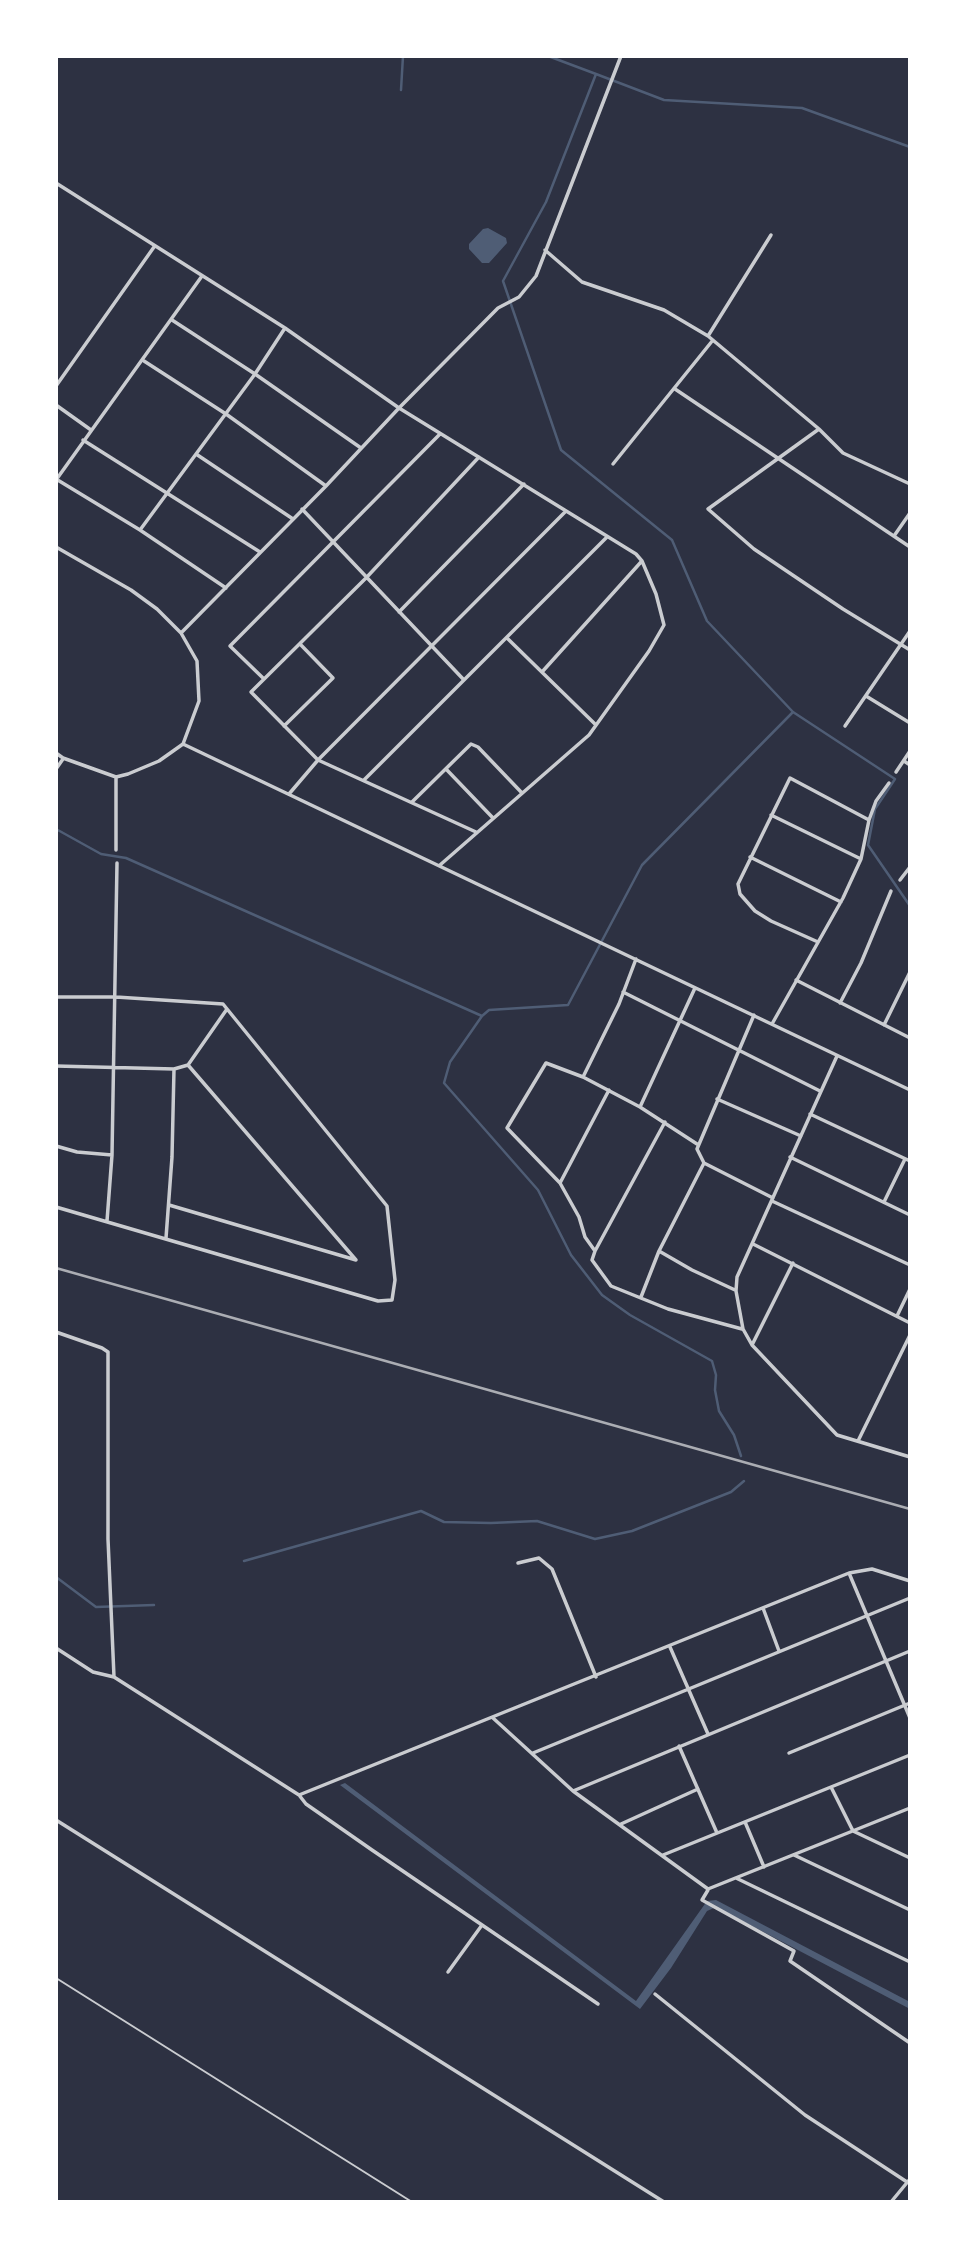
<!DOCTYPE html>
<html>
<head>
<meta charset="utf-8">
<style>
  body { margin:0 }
  #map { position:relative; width:966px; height:2258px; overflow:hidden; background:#2d3142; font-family:"Titillium Web",sans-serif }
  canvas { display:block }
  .frame { position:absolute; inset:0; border:58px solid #fff; pointer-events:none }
</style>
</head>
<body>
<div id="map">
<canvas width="966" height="2258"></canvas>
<div class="frame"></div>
</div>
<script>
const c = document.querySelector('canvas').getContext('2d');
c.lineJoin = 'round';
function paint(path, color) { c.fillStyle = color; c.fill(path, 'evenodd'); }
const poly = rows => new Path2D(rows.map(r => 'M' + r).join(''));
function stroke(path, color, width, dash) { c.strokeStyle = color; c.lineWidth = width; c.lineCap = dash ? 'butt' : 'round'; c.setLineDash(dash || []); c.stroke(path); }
paint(poly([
  [488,228,506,238,507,243,489,263,482,263,469,249,469,244,483,229],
  [345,1783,636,2001,707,1901,716,1900,910,2002,910,2009,716,1907,707,1911,671,1968,640,2009,340,1785]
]), '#4f5d75');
stroke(poly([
  [548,56,596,74],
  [401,90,403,56],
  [793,712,895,779,875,809,868,845,910,906],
  [56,829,101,854,126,858,482,1016,450,1062,444,1083,538,1190,571,1255,602,1295,630,1315,712,1361,716,1375,715,1390,719,1411,734,1435,741,1456],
  [482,1016,489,1010,568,1005,642,865,793,712,707,621,672,540,561,450,503,281,546,202,596,74,664,100,802,108,910,147],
  [244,1561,421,1511,444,1522,491,1523,537,1521,595,1539,632,1531,731,1492,744,1481],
  [56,1577,96,1607,154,1605]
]), '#4f5d75', 2.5);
stroke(poly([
  [56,1978,412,2202]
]), '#caccd0', 2);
stroke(poly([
  [56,183,285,328,399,408,636,554,642,561,656,594,664,625,649,651,589,735,440,865],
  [545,250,582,282,664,310,708,336,819,429,843,453,910,484],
  [172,320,255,374,361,448],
  [708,336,771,235],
  [144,361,226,414,326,486],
  [56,386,154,247],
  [675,389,910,547],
  [56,405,91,430],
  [819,429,708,509,754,549,843,609,910,650],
  [83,440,260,552],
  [196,454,293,519],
  [613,464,713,340],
  [56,479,140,530,226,588],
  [56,480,202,276],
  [302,509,464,680],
  [140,530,255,374,285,328],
  [894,536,910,513],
  [56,547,131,590,157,609,181,633,197,661,199,701,183,744,159,761,128,774,116,777,63,758,56,753],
  [399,612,524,484],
  [181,633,326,486,399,408,498,308,519,297,536,276,621,56],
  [508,639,596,725],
  [542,672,641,562],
  [264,679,230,646,440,434],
  [866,696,910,723],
  [284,726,333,678,300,644],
  [845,726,910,631],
  [183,744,910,1090],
  [904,761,910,765],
  [56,769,63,759],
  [446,769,493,818],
  [896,772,910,751],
  [116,777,116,850],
  [364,780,607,537],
  [289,794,318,760,566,511],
  [412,802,471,744,478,747,522,793],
  [771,815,861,859],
  [476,832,318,760,251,692,366,578,479,457],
  [750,857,841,902],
  [900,880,910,867],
  [818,942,771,921,755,911,740,894,738,884,790,778,869,820],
  [796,980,910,1038],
  [623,992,820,1091],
  [56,997,116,997,223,1004,387,1206,395,1280,392,1300,378,1301,56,1207],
  [840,1003,861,963,891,891],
  [754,1015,697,1149,704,1163,773,1198],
  [772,1024,843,898,861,859,869,820,876,801,889,783],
  [884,1025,910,972],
  [837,1056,737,1277,736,1291,743,1329,752,1345,837,1435,910,1457],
  [188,1065,227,1009],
  [56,1066,174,1069,188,1065,356,1260,169,1205],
  [583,1077,619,1004,636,959],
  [717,1099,801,1136],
  [640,1107,695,988],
  [810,1114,910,1161],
  [665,1122,595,1251,592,1260,611,1286,668,1309,742,1329],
  [56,1146,77,1152,112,1155],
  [790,1157,910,1215],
  [560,1183,609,1090],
  [772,1201,910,1265],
  [884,1202,905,1159],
  [107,1221,112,1155,117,863],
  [166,1238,172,1157,174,1069],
  [753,1244,910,1323],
  [595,1251,585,1237,579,1217,560,1183,507,1128,546,1063,583,1077,640,1107,697,1144],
  [659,1251,692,1270,735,1290],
  [641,1297,659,1251,704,1163],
  [897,1316,910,1289],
  [56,1332,102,1348,108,1352,108,1539,114,1677],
  [752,1345,793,1263],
  [858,1441,910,1335],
  [518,1563,539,1558,552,1569,596,1677],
  [849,1573,910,1718],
  [763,1608,779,1651],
  [670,1647,708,1734],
  [56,1648,93,1672,114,1677,299,1795,306,1804,372,1850,598,2004],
  [493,1718,573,1791,708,1889,910,1808],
  [679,1746,717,1833],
  [533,1753,910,1598],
  [789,1753,910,1703],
  [831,1787,853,1831,910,1858],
  [573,1791,910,1651],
  [299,1795,849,1573,872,1569,910,1581],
  [56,1820,664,2202],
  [745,1822,764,1867],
  [621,1824,698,1789],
  [663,1855,910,1755],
  [794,1855,910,1910],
  [736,1878,910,1962],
  [708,1890,702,1900,794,1951,790,1961,910,2043],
  [448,1972,482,1925],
  [655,1994,805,2115,907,2182],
  [891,2202,910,2179]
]), '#caccd0', 3.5);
stroke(poly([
  [56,1268,910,1509]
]), '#abadb3', 2.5);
</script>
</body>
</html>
